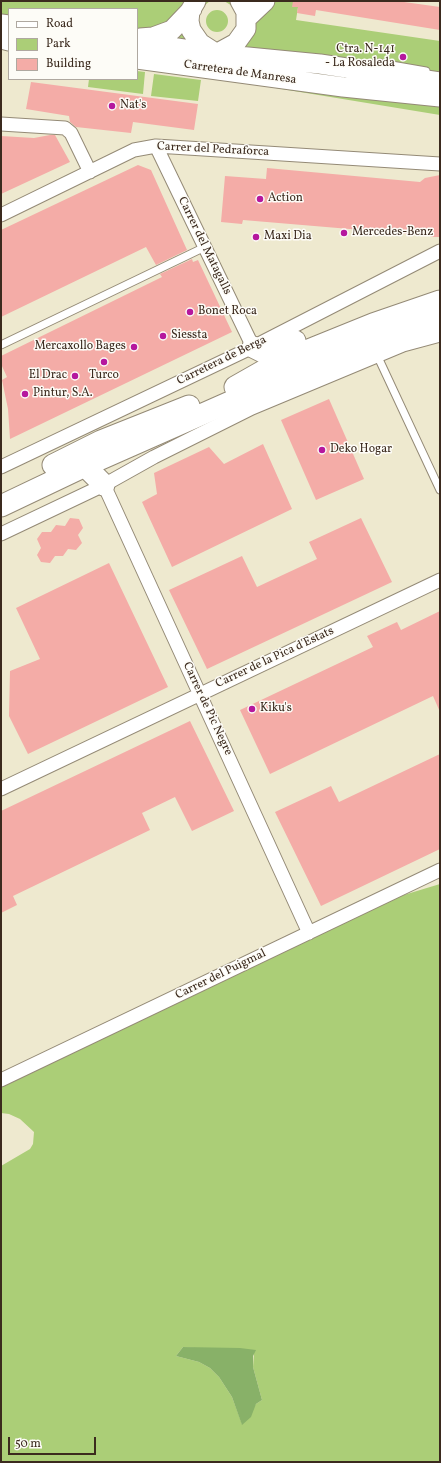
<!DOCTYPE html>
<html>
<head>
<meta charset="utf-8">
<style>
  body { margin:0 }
  #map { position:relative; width:441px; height:1463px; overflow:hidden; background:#eee9cf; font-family:Vollkorn,serif }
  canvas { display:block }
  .frame { position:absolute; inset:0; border:2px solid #3b2a1e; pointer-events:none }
  .legend { position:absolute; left:8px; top:8px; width:130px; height:72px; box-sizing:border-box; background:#fdfcf7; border:1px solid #afa8a0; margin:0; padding:5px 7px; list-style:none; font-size:12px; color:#3b2a1e }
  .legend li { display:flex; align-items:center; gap:8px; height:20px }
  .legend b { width:20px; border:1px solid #afa8a0 }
  .scale { position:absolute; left:8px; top:1437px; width:88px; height:18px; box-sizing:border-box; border:2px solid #3b2a1e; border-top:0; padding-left:5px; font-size:12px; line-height:14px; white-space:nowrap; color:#3b2a1e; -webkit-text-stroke:3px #fdfcf7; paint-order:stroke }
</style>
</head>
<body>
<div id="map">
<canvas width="441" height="1463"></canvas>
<div class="frame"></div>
<ul class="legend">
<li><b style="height:5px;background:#fff"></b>Road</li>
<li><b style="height:11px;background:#abce77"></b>Park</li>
<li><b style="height:11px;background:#f4aca7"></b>Building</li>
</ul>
<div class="scale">50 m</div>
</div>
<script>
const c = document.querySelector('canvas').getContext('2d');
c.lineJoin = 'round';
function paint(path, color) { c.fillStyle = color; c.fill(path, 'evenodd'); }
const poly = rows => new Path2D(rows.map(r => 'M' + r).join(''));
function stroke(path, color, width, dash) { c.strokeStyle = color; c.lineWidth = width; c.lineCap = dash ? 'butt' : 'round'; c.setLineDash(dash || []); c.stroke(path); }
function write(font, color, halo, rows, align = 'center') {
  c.font = font + ' Vollkorn,serif'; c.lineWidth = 3; c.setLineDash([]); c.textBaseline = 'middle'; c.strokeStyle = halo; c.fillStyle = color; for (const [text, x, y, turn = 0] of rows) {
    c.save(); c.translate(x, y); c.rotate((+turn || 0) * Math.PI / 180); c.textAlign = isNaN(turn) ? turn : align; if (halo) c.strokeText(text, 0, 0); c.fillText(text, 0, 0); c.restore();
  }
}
paint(poly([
  [1,1,210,1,200,9,196,24,211,41,219,42,226,40,237,29,238,14,234,7,224,1,299,1,296,20,440,41,440,115,227,80,137,67,137,9,9,9,9,50,1,49],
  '206 21a11 11 0 1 1 22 0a11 11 0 1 1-22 0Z',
  [137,71,145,72,143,94,88,87,89,79,137,79],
  [154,74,201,80,198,101,151,96],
  [440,884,440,1462,1,1462,1,1166,30,1149,33,1144,34,1132,20,1119,9,1114,1,1113,1,1085,384,901],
  [183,1347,254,1353,253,1367,262,1400,256,1404,242,1424,232,1397,219,1377,210,1368,199,1362,176,1356]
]), '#abce77');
paint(poly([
  [183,1347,240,1348,256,1350,253,1356,253,1367,262,1400,256,1404,251,1417,242,1425,232,1397,219,1377,210,1368,199,1362,176,1356]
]), '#88b168');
paint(poly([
  [293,1,397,1,440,7,440,30,316,10,315,16,297,13,298,7,292,7],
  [31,82,198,104,194,130,133,122,131,133,76,127,70,122,69,116,26,109],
  [50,135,55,135,70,162,1,194,1,136,34,138],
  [138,165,151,170,187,250,156,265,146,247,1,317,1,230],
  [267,168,420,182,425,178,440,175,440,237,432,237,409,227,409,234,243,220,242,224,221,222,225,176,266,179],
  [192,259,193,262,198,260,232,332,10,439,8,409,2,380,7,377,1,364,1,356,162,277,160,274],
  [329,399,364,479,316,500,281,420],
  [263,444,292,509,172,567,142,502,157,494,154,473,209,447,224,464],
  [70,518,79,519,83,528,78,535,82,543,76,550,68,549,63,556,55,556,50,563,41,562,37,555,41,548,37,539,42,532,51,532,56,525,65,526],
  [361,518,392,582,207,669,169,590,242,556,257,587,317,559,309,542],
  [109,563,168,687,28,754,9,716,10,671,40,659,16,608],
  [440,611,440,712,433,696,270,774,240,710,373,647,367,636,397,622,401,630],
  [190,721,234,811,192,831,175,797,142,813,150,830,13,896,17,905,1,913,1,811],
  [440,754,440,849,321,906,275,812,331,786,339,802]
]), '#f4aca7');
const service = poly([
  [370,65,380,63,426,71],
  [1,345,205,247],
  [377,355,440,490]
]);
const minor = poly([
  [1,124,65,128,71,133,90,172],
  [156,146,253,347],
  [1,215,134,150,156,146,440,164],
  [1,467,253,347,440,251],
  [104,485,309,933],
  [1,534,104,485,154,457,252,408,403,345,440,335],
  [1,789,440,580],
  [1,1080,440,870]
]);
const secondary = poly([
  [196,1,190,11,189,21,191,30,200,43,214,52],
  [247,18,265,1],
  [1,24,9,25],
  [140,38,153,37,172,30,192,9],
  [1,39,9,41],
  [137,42,217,54,320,64,440,82],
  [214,55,236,43,246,29,246,12,240,1],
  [137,59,343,87,440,97]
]);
const primary = poly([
  [253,347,265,353,295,341],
  [235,387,279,362,373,324,440,301],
  [74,463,76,462,85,466,104,485],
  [53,465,101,441,189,406],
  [1,506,85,466,282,379,379,340,440,320]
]);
stroke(service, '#948a76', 9);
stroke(minor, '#948a76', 15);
stroke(secondary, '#948a76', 21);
stroke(primary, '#948a76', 23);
stroke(service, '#fff', 7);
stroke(minor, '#fff', 13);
stroke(secondary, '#fff', 19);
stroke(primary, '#fff', 21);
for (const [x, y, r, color] of [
  [403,57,4,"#b5179e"],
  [112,106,4,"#b5179e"],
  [260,199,4,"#b5179e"],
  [344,233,4,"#b5179e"],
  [256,237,4,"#b5179e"],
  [190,312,4,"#b5179e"],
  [163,336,4,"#b5179e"],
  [134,347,4,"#b5179e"],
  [104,362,4,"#b5179e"],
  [75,376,4,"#b5179e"],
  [25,394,4,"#b5179e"],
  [322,450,4,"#b5179e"],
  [252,709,4,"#b5179e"]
]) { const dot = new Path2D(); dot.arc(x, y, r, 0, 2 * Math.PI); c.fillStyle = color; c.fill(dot); stroke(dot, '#fdfcf7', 1.5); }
write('12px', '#3b2a1e', '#fdfcf7', [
  ["Ctra. N-141",395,50,"right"],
  ["- La Rosaleda",395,64,"right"],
  ["Nat's",120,106],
  ["Action",268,199],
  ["Mercedes-Benz",352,233],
  ["Maxi Dia",264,237],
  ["Bonet Roca",198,312],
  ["Siessta",171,336],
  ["Mercaxollo Bages",126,347,"right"],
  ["El Drac",67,376,"right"],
  ["Turco",104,376,"center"],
  ["Pintur, S.A.",33,394],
  ["Deko Hogar",330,450],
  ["Kiku's",260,709]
], 'left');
write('12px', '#3b2a1e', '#fdfcf7', [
  ["Carretera de Manresa",240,73,8],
  ["Carrer del Pedraforca",213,150,3],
  ["Carrer del Matagalls",204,246,64],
  ["Carretera de Berga",222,361,-26],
  ["Carrer de la Pica d'Estats",275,658,-25],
  ["Carrer de Pic Negre",207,709,65],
  ["Carrer del Puigmal",221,975,-26]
]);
</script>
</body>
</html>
